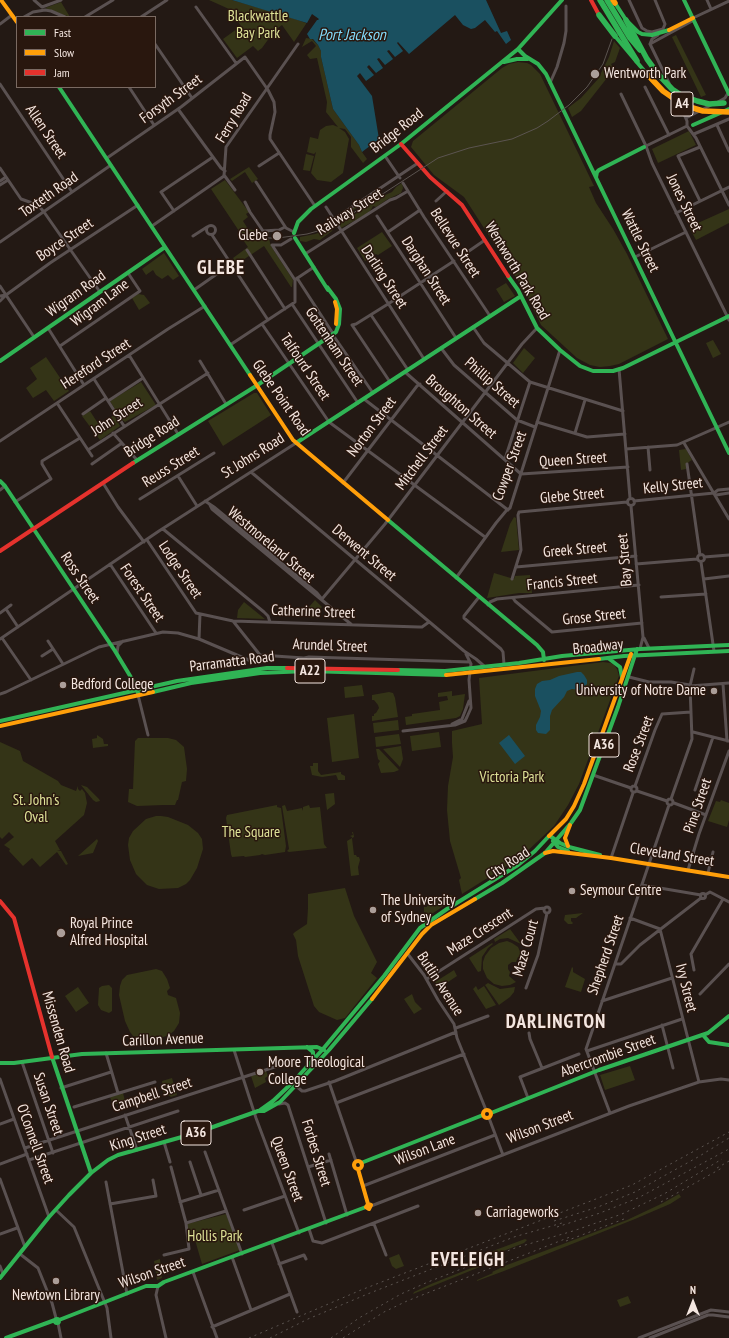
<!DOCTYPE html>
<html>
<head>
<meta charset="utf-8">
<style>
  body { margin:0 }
  #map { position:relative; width:729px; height:1338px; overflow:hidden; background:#231914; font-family:"PT Sans Narrow",sans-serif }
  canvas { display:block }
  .legend { position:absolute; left:16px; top:16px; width:140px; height:72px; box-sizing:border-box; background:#29170e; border:1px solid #7a6a62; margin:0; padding:5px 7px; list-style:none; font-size:12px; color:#f4e6e0 }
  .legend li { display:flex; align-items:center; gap:8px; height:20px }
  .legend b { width:20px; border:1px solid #7a6a62 }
  .north { position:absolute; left:673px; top:1282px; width:40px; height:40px; -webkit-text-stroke:3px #29170e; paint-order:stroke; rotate:0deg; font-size:11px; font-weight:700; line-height:16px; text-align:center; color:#f4e6e0 }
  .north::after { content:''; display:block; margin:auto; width:14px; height:18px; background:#f4e6e0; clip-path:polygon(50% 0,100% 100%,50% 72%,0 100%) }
</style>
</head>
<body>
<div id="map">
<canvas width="729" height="1338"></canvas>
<ul class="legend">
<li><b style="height:5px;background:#30b455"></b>Fast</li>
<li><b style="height:5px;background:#ff9f0a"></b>Slow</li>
<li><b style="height:5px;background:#e5322d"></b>Jam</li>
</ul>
<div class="north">N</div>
</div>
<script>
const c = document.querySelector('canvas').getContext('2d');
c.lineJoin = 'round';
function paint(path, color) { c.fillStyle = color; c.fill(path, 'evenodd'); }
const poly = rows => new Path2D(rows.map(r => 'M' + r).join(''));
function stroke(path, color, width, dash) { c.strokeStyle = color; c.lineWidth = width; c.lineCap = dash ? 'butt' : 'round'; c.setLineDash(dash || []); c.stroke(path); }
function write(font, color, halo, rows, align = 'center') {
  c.font = font + ' "PT Sans Narrow",sans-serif'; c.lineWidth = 3; c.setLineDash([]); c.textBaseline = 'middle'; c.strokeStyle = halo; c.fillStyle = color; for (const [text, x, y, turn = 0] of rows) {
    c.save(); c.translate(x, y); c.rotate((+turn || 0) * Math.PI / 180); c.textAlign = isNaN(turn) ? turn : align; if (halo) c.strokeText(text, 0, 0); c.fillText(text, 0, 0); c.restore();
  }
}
paint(poly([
  [209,0,232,0,287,16,306,23,306,24,294,42,282,25,275,30,262,48,258,51,253,46,237,58,223,39,241,26,229,9],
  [61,2,70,17,45,8],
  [676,35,706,95,701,97,672,37],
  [306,38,312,39,318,45,321,51,321,57,333,109,359,145,362,152,367,159,363,163,351,147,351,137,345,129,339,128,345,132,349,139,343,173,331,182,317,180,311,173,316,152,314,154,307,152,310,137,318,139,320,130,326,126,333,125,338,127,326,112,327,102,317,58,310,59,307,55,316,46,312,41,302,47],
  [614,41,620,48,615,62,611,64,617,75,615,76,608,74,607,78,581,111,572,117,568,108,581,98,598,79,609,57],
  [518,62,527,63,531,65,540,74,594,186,589,187,596,203,613,229,627,254,668,339,619,364,610,366,600,367,590,365,577,358,541,325,524,290,464,197,434,175,411,147,413,141,502,68,509,64],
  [391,131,393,139,375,153,372,149,382,140,381,139],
  [689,131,696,145,658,163,652,149],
  [306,154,314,156,310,171,303,170],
  [249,167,258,179,252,183,245,172,232,181,230,179],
  [225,180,249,212,246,214,248,217,243,221,248,229,262,232,269,232,269,233,265,234,248,231,246,235,259,238,269,239,271,246,293,280,292,287,291,287,264,246,237,264,233,258,248,247,241,237,241,234,211,189],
  [402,183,403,188,401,193,388,199,376,207,373,206,371,210,365,215,341,228,338,224,339,217,364,201,367,201,340,219,342,223,381,197,392,192,396,187],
  [729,209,729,223,696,240,689,227],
  [334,226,332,231,320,240,314,239,306,242,300,241,300,237,315,234,330,229],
  [382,232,392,246,378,255,376,254,365,261,357,248],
  [164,253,179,276,173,280,168,275,162,279,156,275,153,270,146,275,142,269],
  [506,283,515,296,504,302,496,289],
  [138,294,144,295,150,303,139,310,132,298],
  [713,340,721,354,713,358,706,343],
  [524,348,535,358,523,373,513,363],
  [46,357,69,391,54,401,46,390,33,398,26,388,37,379,30,368],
  [141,382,156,405,125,422,121,419,110,401],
  [254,393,257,393,271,415,223,446,208,421],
  [90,411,99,425,114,415,120,426,100,440,82,416],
  [686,449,692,460,690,461,686,465,686,469,681,470,679,450],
  [514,517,516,518,519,550,501,552,510,524],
  [494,573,514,579,515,576,530,575,532,593,519,593,487,598],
  [315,600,322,607,312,618,304,613],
  [244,602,265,619,237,618,238,610],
  [603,662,611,663,614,665,617,669,619,676,579,784,568,805,554,826,521,857,462,894,459,880,461,878,450,841,447,810,448,786,453,757,452,743,452,731,482,724,479,678],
  [362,685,364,696,345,698,344,687],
  [452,691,452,696,465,694,463,709,460,716,456,718,406,725,405,717,412,716,412,714,440,710,439,702,448,700,447,696,438,697,438,693],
  [389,692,393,693,395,698,398,717,372,721,372,716,374,716,374,714,376,713,379,708,378,705,374,700,372,700,372,695],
  [354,714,359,758,332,762,327,718],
  [398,720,399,730,374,733,373,723],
  [439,732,441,747,412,751,410,736],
  [399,734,401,744,376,747,375,737],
  [97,735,103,739,104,744,108,744,108,746,93,748,92,739,97,738],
  [138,738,168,738,176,740,184,747,187,769,186,781,182,782,178,800,177,800,175,805,163,805,137,806,128,802,129,789,133,789,135,741],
  [0,742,20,751,23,761,58,781,61,785,76,791,78,786,78,789,80,791,82,789,85,793,87,803,84,815,55,841,60,850,57,850,61,851,68,864,66,865,57,852,40,867,32,858,23,866,9,851,10,849,4,845,14,837,9,832,2,839,0,837],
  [401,746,403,759,400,767,383,749],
  [376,749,379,749,399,770,394,772,381,773,378,764,380,761,378,759],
  [313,763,318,763,318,771,321,775,341,772,341,774,345,776,345,780,338,780,337,777,336,775,322,777,312,775,310,766,313,766],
  [81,785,87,787,99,799,100,801,96,802,93,800],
  [334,793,335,804,327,810,325,794],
  [721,800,729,803,729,820,727,827,708,821,716,801,720,802],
  [277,805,277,807,281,808,286,846,285,852,265,855,262,854,260,855,245,857,244,856,232,857,231,854,226,818,227,815],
  [285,805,287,811,302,808,303,811,303,807,309,805,310,808,320,807,324,844,327,848,289,852,287,851,289,849,282,806],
  [156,816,161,816,168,817,188,825,198,833,202,839,203,849,197,868,190,880,186,884,178,888,159,889,147,885,136,874,130,860,128,845,129,838,133,831,146,819],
  [352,832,353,832,354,837,352,838,354,855,356,855,357,857,359,857,360,860,358,867,359,875,351,876,347,841,352,838,352,837,350,836,353,835],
  [97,839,98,841,93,853,78,856],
  [345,888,354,916,377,962,371,973,377,978,345,1018,337,1020,319,1012,314,1006,298,956,296,940,293,934,295,932,307,924,308,908,308,894],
  [449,895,452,895,453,900,430,915,424,912,424,907,427,907,427,906,434,903,434,902,441,900,444,897,449,896],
  [583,913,576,918,571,918,571,921,573,923,572,924,568,924,564,920,565,915],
  [510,929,521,944,508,938,500,939,495,942,494,939],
  [507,941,512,943,518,947,523,958,518,957,516,962,512,962,508,965,508,969,510,972,509,976,516,982,510,985,502,986,494,984,487,978,483,969,483,962,485,956,491,948,499,943],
  [492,943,493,944,488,948,482,957,481,971,478,972,469,958],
  [572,967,573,968,573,972,585,979,581,992,565,987],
  [156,969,162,971,167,979,170,988,167,991,168,995,176,998,180,1013,179,1023,174,1031,169,1035,155,1040,142,1039,133,1036,130,1032,125,1021,119,995,120,986,122,980,127,975],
  [454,970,457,976,442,986,444,990,442,992,435,982],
  [488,983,500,989,515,987,514,992,510,997,499,1005,485,985],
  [109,985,112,988,112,1011,109,1013,101,1010,98,1005,99,988,102,986],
  [476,986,478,990,484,986,496,1005,486,1009,473,989],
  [78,987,89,1003,76,1012,65,996],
  [412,994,415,1002,422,1009,414,1014,404,999],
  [630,1066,635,1080,605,1090,600,1075],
  [266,1071,268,1076,265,1078,266,1082,255,1088,251,1076],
  [172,1078,177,1095,171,1097,163,1092,162,1081],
  [123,1093,125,1101,113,1105,110,1097],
  [679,1194,681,1197,670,1204,635,1219,504,1271,477,1281,477,1280,493,1273,492,1272,507,1265,627,1220,663,1203],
  [226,1214,240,1250,202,1264,195,1240,192,1241,187,1224],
  [525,1239,527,1240,524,1243,488,1257,487,1254,490,1252],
  [399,1254,404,1266,396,1269,392,1266,389,1258],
  [511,1254,497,1260,413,1294,414,1292,431,1284,489,1261,490,1262,493,1261],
  [160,1259,162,1278,157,1280,154,1261],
  [628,1296,631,1303,620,1307,617,1300]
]), '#343417');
paint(poly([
  [232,0,486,0,501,33,507,31,511,40,506,44,497,31,495,32,485,20,475,28,471,29,463,25,455,15,409,54,398,42,397,43,403,51,395,57,389,50,387,51,393,59,385,65,379,58,377,59,383,68,376,73,369,65,367,67,374,75,366,81,360,73,357,76,372,96,379,139,362,152,359,145,333,109,321,57,321,51,318,45,313,39,310,39,307,34,317,20,318,20,319,19,312,14,307,23],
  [577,672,581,672,584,675,587,680,587,684,580,690,572,689,567,691,564,697,552,710,550,716,550,730,546,734,538,733,536,730,536,725,540,717,541,711,535,696,535,689,537,684,542,681,550,680,559,676],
  [509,735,525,756,515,764,499,743]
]), '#1a5060');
stroke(poly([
  [34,0,42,7],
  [629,0,642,28,647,31,652,32,663,29,665,24,655,0],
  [707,0,711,9],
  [42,7,61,0],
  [196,7,236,63],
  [24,17,33,12,45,10,51,11,65,17],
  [85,17,113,0],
  [141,17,167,0],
  [693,18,729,1],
  [0,24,12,15],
  [155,44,192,98],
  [650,44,669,83],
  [650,44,694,20],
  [650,44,652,39,658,35],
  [550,83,557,67,564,43,566,31,566,6],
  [0,84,72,192],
  [129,87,154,125],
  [645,87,669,135],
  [673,90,687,121,687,126,696,138,729,205],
  [621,94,646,146,652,163,729,320],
  [718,102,725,98,728,93],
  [178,109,221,168,225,171],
  [686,118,711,105],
  [717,125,729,151],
  [694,134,729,119],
  [646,146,687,126],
  [385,156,400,178],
  [107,158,181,107,245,57,268,90,274,102,275,112,270,135,270,139,315,206],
  [259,166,279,153],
  [0,168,21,199,38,205,44,212,100,292],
  [224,175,235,190],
  [0,181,6,177],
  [256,182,286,228,294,232],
  [403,183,424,217,490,316],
  [0,185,8,180],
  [436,201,447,191],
  [700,201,678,156,700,147],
  [245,202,250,212,263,231,279,230,285,227],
  [326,207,424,359],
  [174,211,161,192,213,157],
  [676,213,729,187],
  [377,216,456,338],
  [334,219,418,163],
  '206.5 230a4.5 4.5 0 1 1 9 0a4.5 4.5 0 1 1-9 0Z',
  [152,226,224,176,226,147,298,44],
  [388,232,420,210],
  [212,235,268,320],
  [193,236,207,227],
  [0,242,111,165],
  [272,245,295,280],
  [272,245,281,245,291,239],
  [247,250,285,309],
  [469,251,485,240],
  [305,254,390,200,396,198,408,191],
  [635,257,686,232],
  [297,278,332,332],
  [296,279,314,267],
  [0,286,34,337],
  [194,290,231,264],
  [0,296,6,295],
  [0,301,6,295,50,263,138,205],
  [292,304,358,403],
  [371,315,408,370],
  [262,324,329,422,485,537],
  [473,327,484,343,530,382,623,411],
  [48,328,84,385],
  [333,335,373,393],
  [230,345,295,302,295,280],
  [60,346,140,291,128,273],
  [441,348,454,365,517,420,535,427],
  [129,355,178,434],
  [200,361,226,404],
  [619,369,630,498],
  [405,372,521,474,628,467],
  [94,379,124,426],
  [390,382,352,325,356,324,388,304,454,261],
  [364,399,508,510],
  [108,401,143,378],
  [57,403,92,456],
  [83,414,106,398],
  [537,422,587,437,625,434],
  [113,433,137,460],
  [575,433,585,400],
  [0,441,168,329,205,306],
  [684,443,729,519],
  [648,447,650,470],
  [626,449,677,445,729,422],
  [88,450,208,373],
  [505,459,530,382],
  [92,464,122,443],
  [687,464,700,555],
  [251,472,464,651,476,659,484,666],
  [178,476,197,506],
  [103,483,118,507,144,542],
  [343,483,417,386,420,384],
  [0,490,5,486],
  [716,495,729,493],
  '627.5 502a3.5 3.5 0 1 1 7 0a3.5 3.5 0 1 1-7 0Z',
  [140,499,214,453],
  [205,501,214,507,317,593,321,598],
  [634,501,714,493,718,490,729,489],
  [15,502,51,479,42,464,42,461,80,438],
  [210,505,212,509,352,625],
  [631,506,643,637,640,649],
  [163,529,264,612,268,616,270,622],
  [147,540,196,613,233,621,419,627,422,627,429,622],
  '697.5 558a3.5 3.5 0 1 1 7 0a3.5 3.5 0 1 1-7 0Z',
  [704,557,729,555],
  [701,562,714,651],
  [110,564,156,633],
  [636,564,697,559],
  [516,567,636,556],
  [456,578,496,523,506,511,510,508,560,350],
  [512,579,521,550,518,515,519,512,627,502],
  [704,579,729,576],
  [479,597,464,616,464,618,501,649,503,652,504,664],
  [661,597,706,594],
  [513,598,515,601,552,632,642,623],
  [322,599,385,524,522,344,537,328],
  [488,605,490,602,497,599,639,585],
  [6,609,18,627],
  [0,613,11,605],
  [233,621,260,655],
  [2,638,31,680],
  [644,638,649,648],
  [0,639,159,531,296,443],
  [199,639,200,614],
  [48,641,63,664],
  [117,653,118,646,123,641],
  [42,656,53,649],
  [629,677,649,682,671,682,690,685],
  [723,684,727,741],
  [690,686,729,683],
  [0,694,6,692,99,647,163,632,178,633,199,639,251,661,255,660,260,655,304,658,309,657,470,662],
  [138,695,148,735],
  [452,724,462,719,469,701],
  [403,731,455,725,465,721,467,717,471,708,469,680,471,664,466,654],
  [693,732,729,741],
  [593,775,631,788],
  '631 789a3 3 0 1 1 6 0a3 3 0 1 1-6 0Z',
  [635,786,655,730,662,714,691,712],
  [695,790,713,737],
  [637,791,667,801],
  '667 802a3 3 0 1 1 6 0a3 3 0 1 1-6 0Z',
  [671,799,692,739,690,686,694,669],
  [674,803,706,815],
  [611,858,633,793],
  [688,870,699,834,729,751],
  [708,873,713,852],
  [642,885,701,895],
  '700.5 896a2.5 2.5 0 1 1 5 0a2.5 2.5 0 1 1-5 0Z',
  [705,895,710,892,729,902],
  '544 910a3 3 0 1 1 6 0a3 3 0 1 1-6 0Z',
  [630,918,660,929,699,1082],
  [407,953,424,975,438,1000,454,1024,457,1038,486,1110],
  [615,964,621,964,640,945,701,898],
  [694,970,691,954,723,899],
  [427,979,536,909,545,908],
  [526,988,538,955,547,913],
  [700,994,729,964],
  [602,1001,672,978],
  [662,1025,673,1068],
  [456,1028,488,1016],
  [529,1033,530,1039,542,1068],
  [234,1050,256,1118,299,1233],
  [587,1051,682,1019],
  [106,1053,118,1093],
  [22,1062,53,1153],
  [0,1079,49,1217],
  [329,1082,356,1161],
  [295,1085,302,1091,305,1091,335,1081,456,1032],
  [61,1088,111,1072],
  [528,1098,520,1077,579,1054],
  [336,1103,464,1054],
  [279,1104,285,1103,288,1105,326,1223],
  [74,1107,155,1082],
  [610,1113,586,1049,669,805],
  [125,1115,137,1150],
  [489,1118,503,1155],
  [0,1124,14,1119],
  [164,1142,170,1162],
  [25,1148,287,1063],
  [205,1152,242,1254],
  [329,1154,347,1215],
  [29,1160,178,1111],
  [190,1162,201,1195],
  [0,1164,27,1154],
  [308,1167,331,1160],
  [0,1179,25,1247],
  [106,1182,127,1294],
  [363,1186,495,1135],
  [180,1202,219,1190],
  [110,1204,156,1196,153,1180],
  [371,1206,629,1106,699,1082,721,1079,729,1080],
  [56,1210,74,1227,107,1308,111,1338],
  [244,1210,285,1196],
  [186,1223,226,1211],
  [374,1224,386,1255],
  [309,1229,313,1241,322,1243,418,1206],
  [0,1234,17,1228],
  [272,1243,297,1312],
  [20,1254,38,1268,52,1303,56,1318],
  [164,1255,189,1249,186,1223,171,1167],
  [232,1257,251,1310],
  [279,1264,304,1255,306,1259],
  [0,1266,3,1274],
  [193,1272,217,1338],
  [158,1286,156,1295,166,1338],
  [58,1323,61,1338],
  [212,1327,290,1294],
  [639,1338,711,1310,729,1312],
  [650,1338,708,1315,713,1315,729,1317]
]), '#5a5151', 3);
stroke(poly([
  [684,0,729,94],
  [615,3,626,20,638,32,642,34,652,35,669,30],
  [615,36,646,73],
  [518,49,525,56,538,64,546,74,729,453],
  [504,62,517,59,528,59],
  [59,87,250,375],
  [693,125,729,109],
  [596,177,597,172,599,170,644,147],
  [294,233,298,222,311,209,401,144,518,49,562,0],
  [295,238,328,290],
  [508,276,518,290,537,328,560,350,580,366,593,371,613,371,623,368,729,316],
  [0,361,165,247],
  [296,443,521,296],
  [133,463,256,386,336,332,339,324,340,309,336,299,327,287],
  [0,481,5,486,115,651,135,684,138,693],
  [388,520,537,645,543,652,544,660],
  [608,658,620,667,622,677],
  [599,659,624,656,729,651],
  [398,670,445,671,519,663,562,656,640,649,729,645],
  [153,692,191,683,260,673,307,671,446,675],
  [0,721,177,681,267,668,287,668],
  [550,836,560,843,569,847,600,855],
  [553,841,558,847,568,851],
  [475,899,502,883,545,853,571,823,580,810,618,707,637,649],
  [703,1035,709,1042,729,1045],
  [307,1047,313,1052,313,1060],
  [52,1057,91,1173],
  [0,1063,14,1063,82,1054,317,1047,324,1050],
  [259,1111,273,1101,292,1083,323,1049,384,976,420,928,447,909,518,865,535,851,549,836],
  [491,1113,599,1070,708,1033,729,1016],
  [361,1163,483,1115],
  [0,1278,49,1217,69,1195,91,1173,108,1160,118,1155,196,1133,258,1111,264,1111,280,1102,329,1050,372,999],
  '55 1321a2 2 0 1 1 4 0a2 2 0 1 1-4 0Z',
  [59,1320,146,1286,158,1286,164,1282,366,1207],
  [6,1338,55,1320]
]), '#30b455', 4);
stroke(poly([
  [1,0,17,22],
  [669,30,693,18],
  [335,302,337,309,336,324],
  [250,375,293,440,388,520],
  [446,675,599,659],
  [0,726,153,692],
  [549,836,566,819,574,806,584,784,631,654],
  [568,846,565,838,570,825],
  [545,853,553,851,611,858,729,877],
  [372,999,422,934,431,925,475,899],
  '483 1114a4 4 0 1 1 8 0a4 4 0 1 1-8 0Z',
  '354 1165a4 4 0 1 1 8 0a4 4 0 1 1-8 0Z',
  [358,1169,368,1204,371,1205,369,1209,366,1207,368,1204]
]), '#ff9f0a', 4);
stroke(poly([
  [591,0,599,15],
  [401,144,430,177,462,205,508,276],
  [0,551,133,463],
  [287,668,398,670],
  [0,901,14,918,52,1057]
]), '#e5322d', 4);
stroke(poly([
  [246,234,263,238,278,238,307,234,325,229,341,221,438,158,469,148,512,139,537,128,548,121,569,105,587,87,603,64,612,39]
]), '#5b5450', 1);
stroke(poly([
  [717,1168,729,1161],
  [661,1202,722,1168],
  [554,1221,598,1207,635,1192,698,1157,729,1138],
  [557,1227,600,1213,638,1198,729,1149],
  [566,1241,624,1219],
  [249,1338,361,1290,632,1185,729,1132],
  [270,1338,308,1319,370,1293,514,1237,562,1223],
  [331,1338,359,1318,401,1294,428,1282,515,1248,573,1231,622,1214,664,1194,722,1159],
  [343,1338,384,1312,407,1301,570,1237]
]), '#5b5450', 1, [2, 4]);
stroke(poly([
  [600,0,637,61],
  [607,0,630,38,640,50],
  [599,15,615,36],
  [626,20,647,59,658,74,672,89,681,95,697,101,709,104,724,103]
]), '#30b455', 5.5);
stroke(poly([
  [613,0,615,3],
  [646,73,663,91,683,105,703,111,729,112]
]), '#ff9f0a', 5.5);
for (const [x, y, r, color] of [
  [595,74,5,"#ab9e99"],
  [277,236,5,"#ab9e99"],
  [63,685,4,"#ab9e99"],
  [714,691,4,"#ab9e99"],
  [572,891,4,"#ab9e99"],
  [373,910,4,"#ab9e99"],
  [61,933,5,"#ab9e99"],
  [260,1072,4,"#ab9e99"],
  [478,1213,4,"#ab9e99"],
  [56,1281,4,"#ab9e99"]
]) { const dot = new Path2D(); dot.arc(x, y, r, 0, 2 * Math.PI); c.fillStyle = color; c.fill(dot); stroke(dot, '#29170e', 1.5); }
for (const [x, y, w] of [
  [682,104,22],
  [310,671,30],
  [604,745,30],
  [196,1133,30]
]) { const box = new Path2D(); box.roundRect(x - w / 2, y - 12, w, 24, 3); c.fillStyle = '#29170e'; c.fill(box); stroke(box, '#f4e6e0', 1); }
write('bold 14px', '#f4e6e0', null, [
  ["A4",682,104],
  ["A22",310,671],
  ["A36",604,745],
  ["A36",196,1133]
]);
write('15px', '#dee297', '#29170e', [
  ["Blackwattle",258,17],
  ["Bay Park",258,34],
  ["Victoria Park",512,778],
  ["St. John's",36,801],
  ["Oval",36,818],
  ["The Square",251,833],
  ["Hollis Park",215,1237]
]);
write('15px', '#f4e6e0', '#29170e', [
  ["Wentworth Park",604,74],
  ["Glebe",268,236,"right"],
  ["Bedford College",71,685],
  ["University of Notre Dame",706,691,"right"],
  ["Seymour Centre",580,891],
  ["The University",381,901],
  ["of Sydney",381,918],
  ["Royal Prince",70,924],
  ["Alfred Hospital",70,941],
  ["Moore Theological",268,1063],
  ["College",268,1080],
  ["Carriageworks",486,1213],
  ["Newtown Library",56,1296,"center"]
], 'left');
write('15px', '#f4e6e0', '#29170e', [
  ["Forsyth Street",171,99,-36],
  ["Ferry Road",234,118,-59],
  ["Bridge Road",397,131,-38],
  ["Allen Street",46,132,56],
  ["Toxteth Road",49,195,-35],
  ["Jones Street",684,203,64],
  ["Railway Street",350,212,-32],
  ["Boyce Street",65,240,-34],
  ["Wattle Street",640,241,64],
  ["Bellevue Street",455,243,57],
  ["Darghan Street",426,271,57],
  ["Wentworth Park Road",517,271,59],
  ["Darling Street",384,277,57],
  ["Wigram Road",76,294,-35],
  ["Wigram Lane",100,303,-37],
  ["Gottenham Street",334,347,56],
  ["Hereford Street",96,364,-33],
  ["Talfourd Street",305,367,56],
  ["Phillip Street",492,383,41],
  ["Glebe Point Road",281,398,55],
  ["Broughton Street",461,407,41],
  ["John Street",117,417,-33],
  ["Norton Street",372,427,-53],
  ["Bridge Road",152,437,-33],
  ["St Johns Road",253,456,-32],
  ["Mitchell Street",422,458,-53],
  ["Queen Street",573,460,-4],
  ["Cowper Street",510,466,-70],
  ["Reuss Street",171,467,-32],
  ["Kelly Street",673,486,-6],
  ["Glebe Street",572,496,-5],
  ["Westmoreland Street",271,545,40],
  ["Greek Street",575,550,-5],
  ["Derwent Street",364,553,40],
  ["Bay Street",625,560,-95],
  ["Lodge Street",180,570,56],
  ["Ross Street",80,578,56],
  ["Francis Street",562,582,-6],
  ["Forest Street",142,593,56],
  ["Catherine Street",313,612,2],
  ["Grose Street",594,617,-6],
  ["Arundel Street",330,646,2],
  ["Broadway",598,647,-6],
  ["Parramatta Road",232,662,-7],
  ["Rose Street",639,744,-69],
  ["Pine Street",698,806,-71],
  ["Cleveland Street",672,855,9],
  ["City Road",508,864,-33],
  ["Maze Crescent",480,932,-33],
  ["Maze Court",526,948,-74],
  ["Shepherd Street",606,955,-71],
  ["Butlin Avenue",440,984,57],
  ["Ivy Street",686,988,76],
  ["Missenden Road",58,1032,74],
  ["Carillon Avenue",163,1040,-2],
  ["Abercrombie Street",608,1056,-20],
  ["Campbell Street",152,1095,-18],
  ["Susan Street",48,1104,71],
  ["Wilson Street",540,1127,-21],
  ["King Street",138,1138,-18],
  ["O'Connell Street",35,1144,70],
  ["Wilson Lane",425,1150,-21],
  ["Forbes Street",316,1153,73],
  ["Queen Street",287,1169,70],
  ["Wilson Street",152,1273,-19]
]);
write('italic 16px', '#82dbfb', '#29170e', [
  ["Port Jackson",352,35]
]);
c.letterSpacing = '1px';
write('bold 19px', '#f4e6e0', '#29170e', [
  ["GLEBE",221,269],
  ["DARLINGTON",556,1023],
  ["EVELEIGH",468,1261]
]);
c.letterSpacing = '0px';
</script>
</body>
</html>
